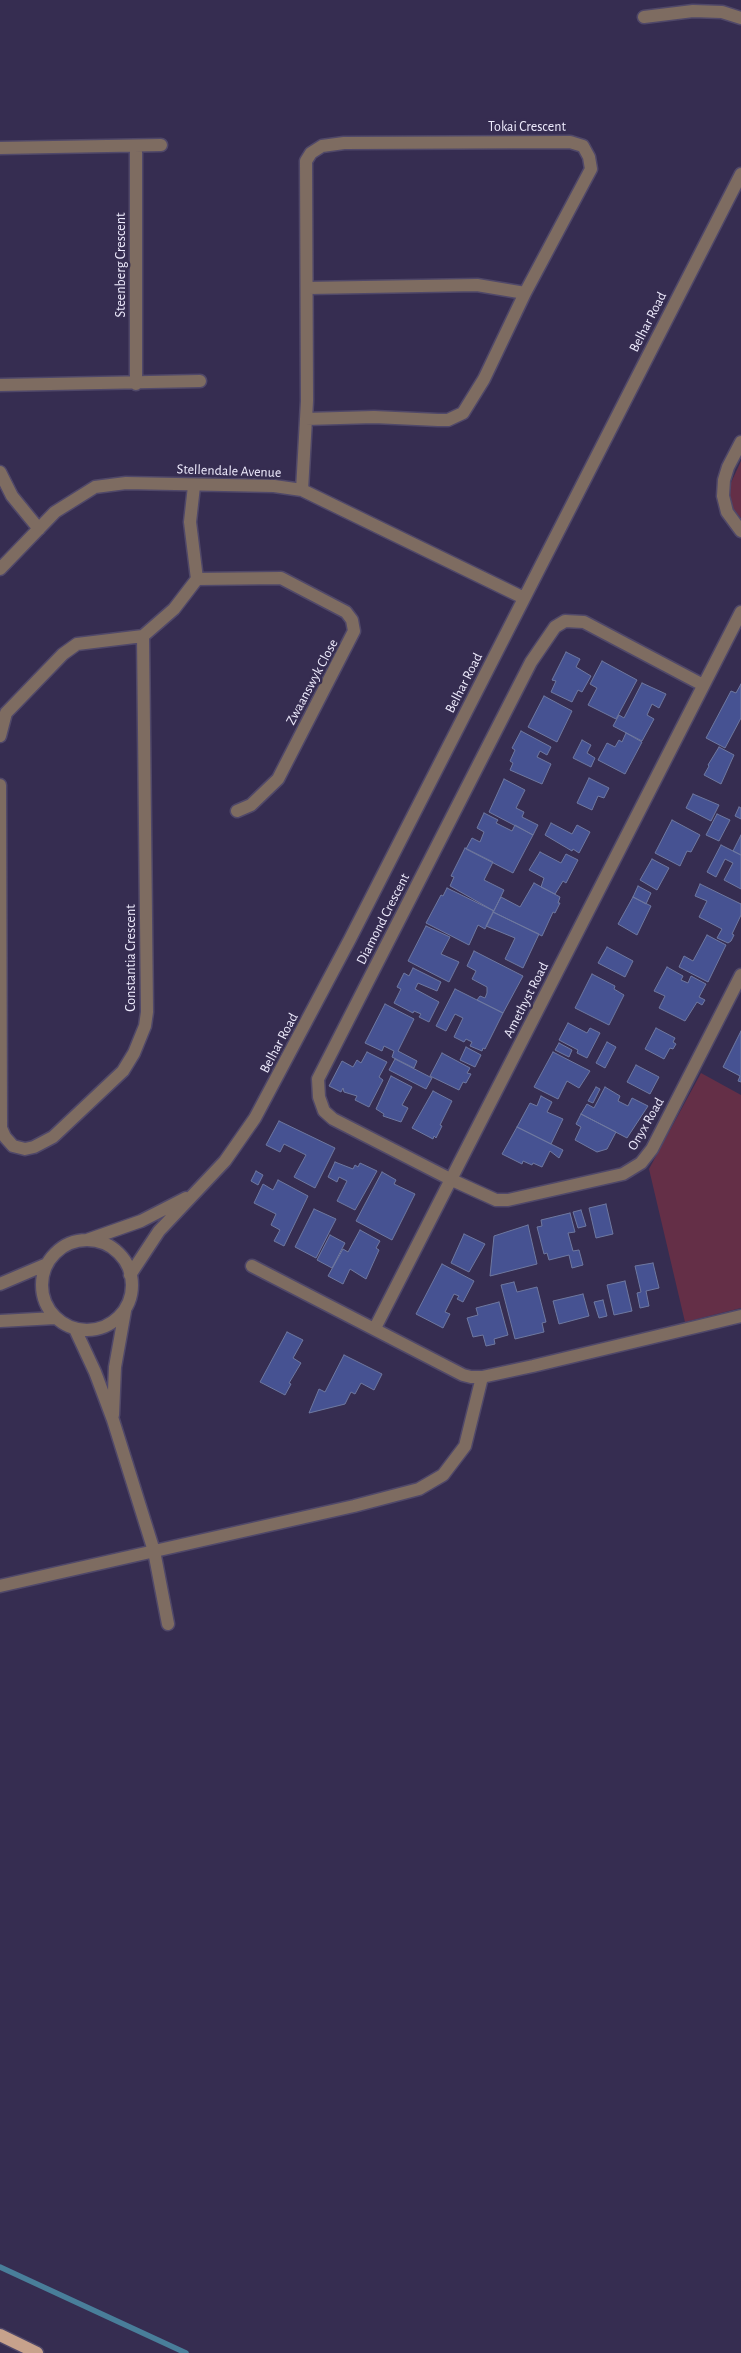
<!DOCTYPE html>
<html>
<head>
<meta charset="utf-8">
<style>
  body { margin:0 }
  canvas { display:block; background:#362d51 }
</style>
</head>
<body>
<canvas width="741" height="2353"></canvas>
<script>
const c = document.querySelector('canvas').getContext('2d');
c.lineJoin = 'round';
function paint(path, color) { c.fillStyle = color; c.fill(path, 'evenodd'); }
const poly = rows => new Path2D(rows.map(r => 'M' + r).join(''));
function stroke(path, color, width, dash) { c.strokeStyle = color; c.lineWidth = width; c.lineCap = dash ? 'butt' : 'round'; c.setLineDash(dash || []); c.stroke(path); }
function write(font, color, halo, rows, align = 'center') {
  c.font = font + ' "Alegreya Sans",sans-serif'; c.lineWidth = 5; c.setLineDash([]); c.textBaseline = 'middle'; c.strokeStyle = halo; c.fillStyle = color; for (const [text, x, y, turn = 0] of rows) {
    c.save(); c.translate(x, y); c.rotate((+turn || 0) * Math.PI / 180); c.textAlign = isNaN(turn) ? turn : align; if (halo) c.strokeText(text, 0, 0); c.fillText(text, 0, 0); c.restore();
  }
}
paint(poly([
  [741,461,741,518,732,508,729,487],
  [701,1073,741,1095,741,1308,685,1322,649,1169]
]), '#642f47');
stroke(poly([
  [0,2267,186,2353]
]), '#497e9a', 5.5);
const building = poly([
  [566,652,580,659,576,667,591,676,582,692,578,690,572,702,551,692,556,681,552,680,566,652],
  [602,661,637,680,616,719,588,705,597,688,590,684,602,661],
  [642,683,666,694,659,708,652,704,647,715,654,719,642,741,613,726,619,715,624,718,642,683],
  [741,684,741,718,725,748,706,738,731,691,736,693,741,684],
  [544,696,572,711,557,742,528,727,544,696],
  [521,731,551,747,547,755,540,751,537,757,551,764,542,784,510,770,513,763,510,761,515,750,512,748,521,731],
  [626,733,642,742,625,774,598,760,607,743,615,747,619,740,622,742,626,733],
  [582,740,591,745,587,753,595,758,591,767,573,758,582,740],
  [719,747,734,755,721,784,704,775,709,766,708,765,719,747],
  [589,778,609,788,604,798,598,796,592,810,577,803,589,778],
  [504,779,525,790,516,808,524,812,522,817,538,825,533,835,489,812,504,779],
  [693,794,719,805,711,821,686,808,693,794],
  [739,807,741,808,741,819,735,816,739,807],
  [484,813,498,820,496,823,512,831,515,825,533,835,513,873,466,849,472,838,480,842,484,832,477,828,484,813],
  [717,814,730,820,719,841,706,835,717,814],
  [672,820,700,835,691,852,687,851,680,866,655,853,672,820],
  [551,823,572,834,577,825,590,832,579,853,573,849,572,851,545,835,551,823],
  [741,835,741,855,733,851,741,835],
  [721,845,741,855,741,889,724,880,733,863,725,859,716,877,707,872,721,845],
  [465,848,493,862,484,880,504,890,494,911,450,886,454,877,451,876,465,848],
  [540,852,561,863,566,854,578,860,566,883,563,881,555,894,541,887,544,878,529,870,540,852],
  [652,859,669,868,657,890,640,880,652,859],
  [534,883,560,897,558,903,560,903,555,913,553,912,542,936,493,912,501,897,520,907,534,883],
  [700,884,741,904,741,915,732,934,734,935,731,941,728,943,717,938,722,929,699,917,707,901,695,896,700,884],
  [638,886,651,893,646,904,633,897,638,886],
  [447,888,494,911,485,929,478,925,469,945,426,923,441,895,443,896,447,888],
  [633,897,651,906,637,935,618,924,633,897],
  [493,912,539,934,523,968,505,959,515,938,486,926,493,912],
  [426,926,450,937,441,954,459,962,449,982,408,961,426,926],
  [707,935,726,945,708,982,679,967,684,956,693,961,707,935],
  [607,947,633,961,625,977,598,963,607,947],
  [474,951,523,976,503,1013,477,1000,480,996,485,998,487,993,487,987,472,979,476,971,467,966,474,951],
  [667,967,683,976,681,980,688,983,691,976,706,984,699,997,705,1000,702,1005,697,1002,685,1021,659,1008,665,996,654,991,667,967],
  [413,968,441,982,437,991,418,983,415,989,439,1002,429,1022,419,1017,421,1014,414,1011,413,1013,394,1003,401,989,397,987,404,973,409,976,413,968],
  [592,974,615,986,614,989,624,995,609,1025,575,1008,592,974],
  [455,989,503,1013,485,1049,483,1048,482,1051,470,1046,472,1042,466,1039,464,1042,454,1037,463,1018,455,1014,446,1031,436,1026,455,989],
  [385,1004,414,1019,398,1051,417,1061,414,1068,392,1057,394,1051,384,1046,382,1051,365,1043,385,1004],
  [568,1023,587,1033,590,1028,600,1033,587,1058,577,1053,578,1050,559,1040,568,1023],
  [656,1028,675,1038,673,1042,676,1044,673,1049,670,1048,664,1059,645,1049,656,1028],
  [741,1031,741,1082,738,1081,740,1076,723,1067,741,1031],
  [607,1042,616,1047,605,1068,596,1063,607,1042],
  [559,1043,572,1050,569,1057,555,1050,559,1043],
  [466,1047,481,1055,475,1067,460,1060,466,1047],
  [367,1052,387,1062,379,1077,383,1080,369,1107,355,1100,357,1096,344,1092,343,1088,341,1092,329,1086,342,1061,353,1067,357,1060,361,1063,367,1052],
  [553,1052,590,1071,579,1088,567,1081,558,1099,534,1087,553,1052],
  [442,1053,470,1068,467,1073,471,1074,466,1083,463,1082,459,1090,430,1076,442,1053],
  [395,1059,432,1078,426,1089,389,1070,395,1059],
  [636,1065,659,1077,650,1094,627,1082,636,1065],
  [391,1076,412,1087,402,1105,408,1108,401,1122,383,1116,384,1114,376,1109,391,1076],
  [596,1087,600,1089,593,1103,588,1101,596,1087],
  [605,1087,620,1096,618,1101,628,1106,632,1098,648,1106,627,1138,581,1114,587,1104,594,1108,605,1087],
  [433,1091,452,1101,440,1125,442,1126,436,1138,434,1136,433,1139,412,1128,433,1091],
  [541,1096,552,1102,547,1112,563,1119,551,1144,517,1127,530,1103,537,1106,541,1096],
  [581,1114,616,1132,607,1149,597,1152,575,1140,581,1127,576,1124,581,1114],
  [279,1121,335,1148,315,1188,294,1177,306,1155,284,1144,280,1152,266,1145,279,1121],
  [517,1127,563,1150,559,1158,550,1151,542,1167,533,1163,532,1165,523,1161,522,1164,502,1154,517,1127],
  [335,1162,353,1169,355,1165,358,1167,360,1163,377,1171,355,1210,337,1201,347,1181,339,1177,337,1182,328,1177,335,1162],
  [256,1171,263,1175,258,1185,251,1181,256,1171],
  [382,1172,396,1180,394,1184,415,1194,392,1240,356,1221,382,1172],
  [278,1180,308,1196,284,1246,274,1241,280,1230,271,1225,276,1214,254,1203,263,1184,273,1190,278,1180],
  [606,1204,613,1234,596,1238,589,1208,606,1204],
  [314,1209,336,1219,316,1258,295,1247,314,1209],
  [581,1210,586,1226,578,1228,573,1212,581,1210],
  [570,1213,575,1232,568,1233,573,1251,579,1250,583,1265,572,1268,569,1255,549,1260,547,1253,544,1254,537,1227,542,1226,541,1220,570,1213],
  [528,1225,537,1264,490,1276,494,1236,528,1225],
  [360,1230,380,1241,376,1248,379,1250,366,1279,350,1269,343,1284,328,1276,343,1249,348,1252,360,1230],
  [464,1234,485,1244,469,1272,451,1263,464,1234],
  [330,1235,345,1243,332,1268,317,1260,330,1235],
  [653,1263,659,1288,646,1291,649,1306,640,1308,637,1293,641,1292,635,1266,653,1263],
  [442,1264,474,1281,463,1302,457,1299,459,1296,454,1294,445,1312,450,1314,443,1328,416,1314,442,1264],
  [625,1281,632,1311,614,1315,607,1285,625,1281],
  [514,1282,517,1292,537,1287,546,1322,542,1323,544,1332,515,1339,501,1285,514,1282],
  [583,1294,589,1316,559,1324,553,1301,583,1294],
  [603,1300,607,1316,599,1318,594,1302,603,1300],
  [499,1302,508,1335,494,1339,495,1344,486,1346,483,1335,473,1337,467,1318,478,1315,476,1308,499,1302],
  [287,1332,303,1340,293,1358,301,1363,289,1383,291,1384,285,1395,260,1382,287,1332],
  [344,1355,382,1374,374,1390,361,1383,355,1394,351,1392,345,1404,309,1413,319,1389,325,1392,344,1355]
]);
paint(building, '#465292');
stroke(building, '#6e78a0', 1);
const street = poly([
  [644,17,693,11,722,12,741,18],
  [136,147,136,384],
  [0,148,161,145],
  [308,288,477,285,525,293],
  [0,385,200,381],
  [741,442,728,467,724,480,723,496,727,512,741,531],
  [0,472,12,496,39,529],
  [302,490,306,419,307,401,306,161,311,153,322,146,344,143,570,142,583,146,589,157,591,169,525,293,484,379,463,413,448,420,438,420,374,417,306,419],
  [0,569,55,512,95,487,126,483,274,486,302,490,524,598],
  [197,579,281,578,346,612,352,620,354,631,278,779,251,805,237,811],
  [703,685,584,622,565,621,555,627,531,662,318,1079,319,1097,324,1111,333,1119,452,1180,496,1200,508,1200,623,1174,641,1163,652,1149,741,975],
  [0,736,6,713,63,654,77,644,143,636,174,609,197,579,190,522,194,486],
  [0,785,1,1128,5,1137,13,1146,25,1149,34,1147,53,1137,123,1071,134,1053,145,1026,147,1012,143,636],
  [87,1240,141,1221,186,1198],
  '42 1285a45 45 0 1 1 90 0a45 45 0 1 1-90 0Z',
  [252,1266,463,1375,471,1377,482,1377,533,1366,741,1316],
  [130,1275,159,1231,225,1161,255,1118,350,939,741,174],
  [0,1284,47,1264],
  [0,1321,55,1318],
  [375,1328,741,612],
  [75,1329,95,1372,113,1420,154,1551,168,1624],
  [113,1415,115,1367,125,1311],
  [0,1586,354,1506,419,1489,443,1475,465,1446,482,1377]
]);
const primary = poly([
  [0,2335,37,2353]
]);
stroke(street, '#504869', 15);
stroke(primary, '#504869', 15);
stroke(street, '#7e6c61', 12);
stroke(primary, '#c7a28c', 12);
write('14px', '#eeebfd', '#362d51', [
  ["Tokai Crescent",527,127],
  ["Steenberg Crescent",121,265,-90],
  ["Belhar Road",648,322,-63],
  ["Stellendale Avenue",229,471,2],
  ["Zwaanswyk Close",312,682,-62],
  ["Belhar Road",464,683,-63],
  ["Diamond Crescent",383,919,-63],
  ["Constantia Crescent",131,958,-90],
  ["Amethyst Road",526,1000,-63],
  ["Belhar Road",279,1043,-62],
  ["Onyx Road",646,1124,-60]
]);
</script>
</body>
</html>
